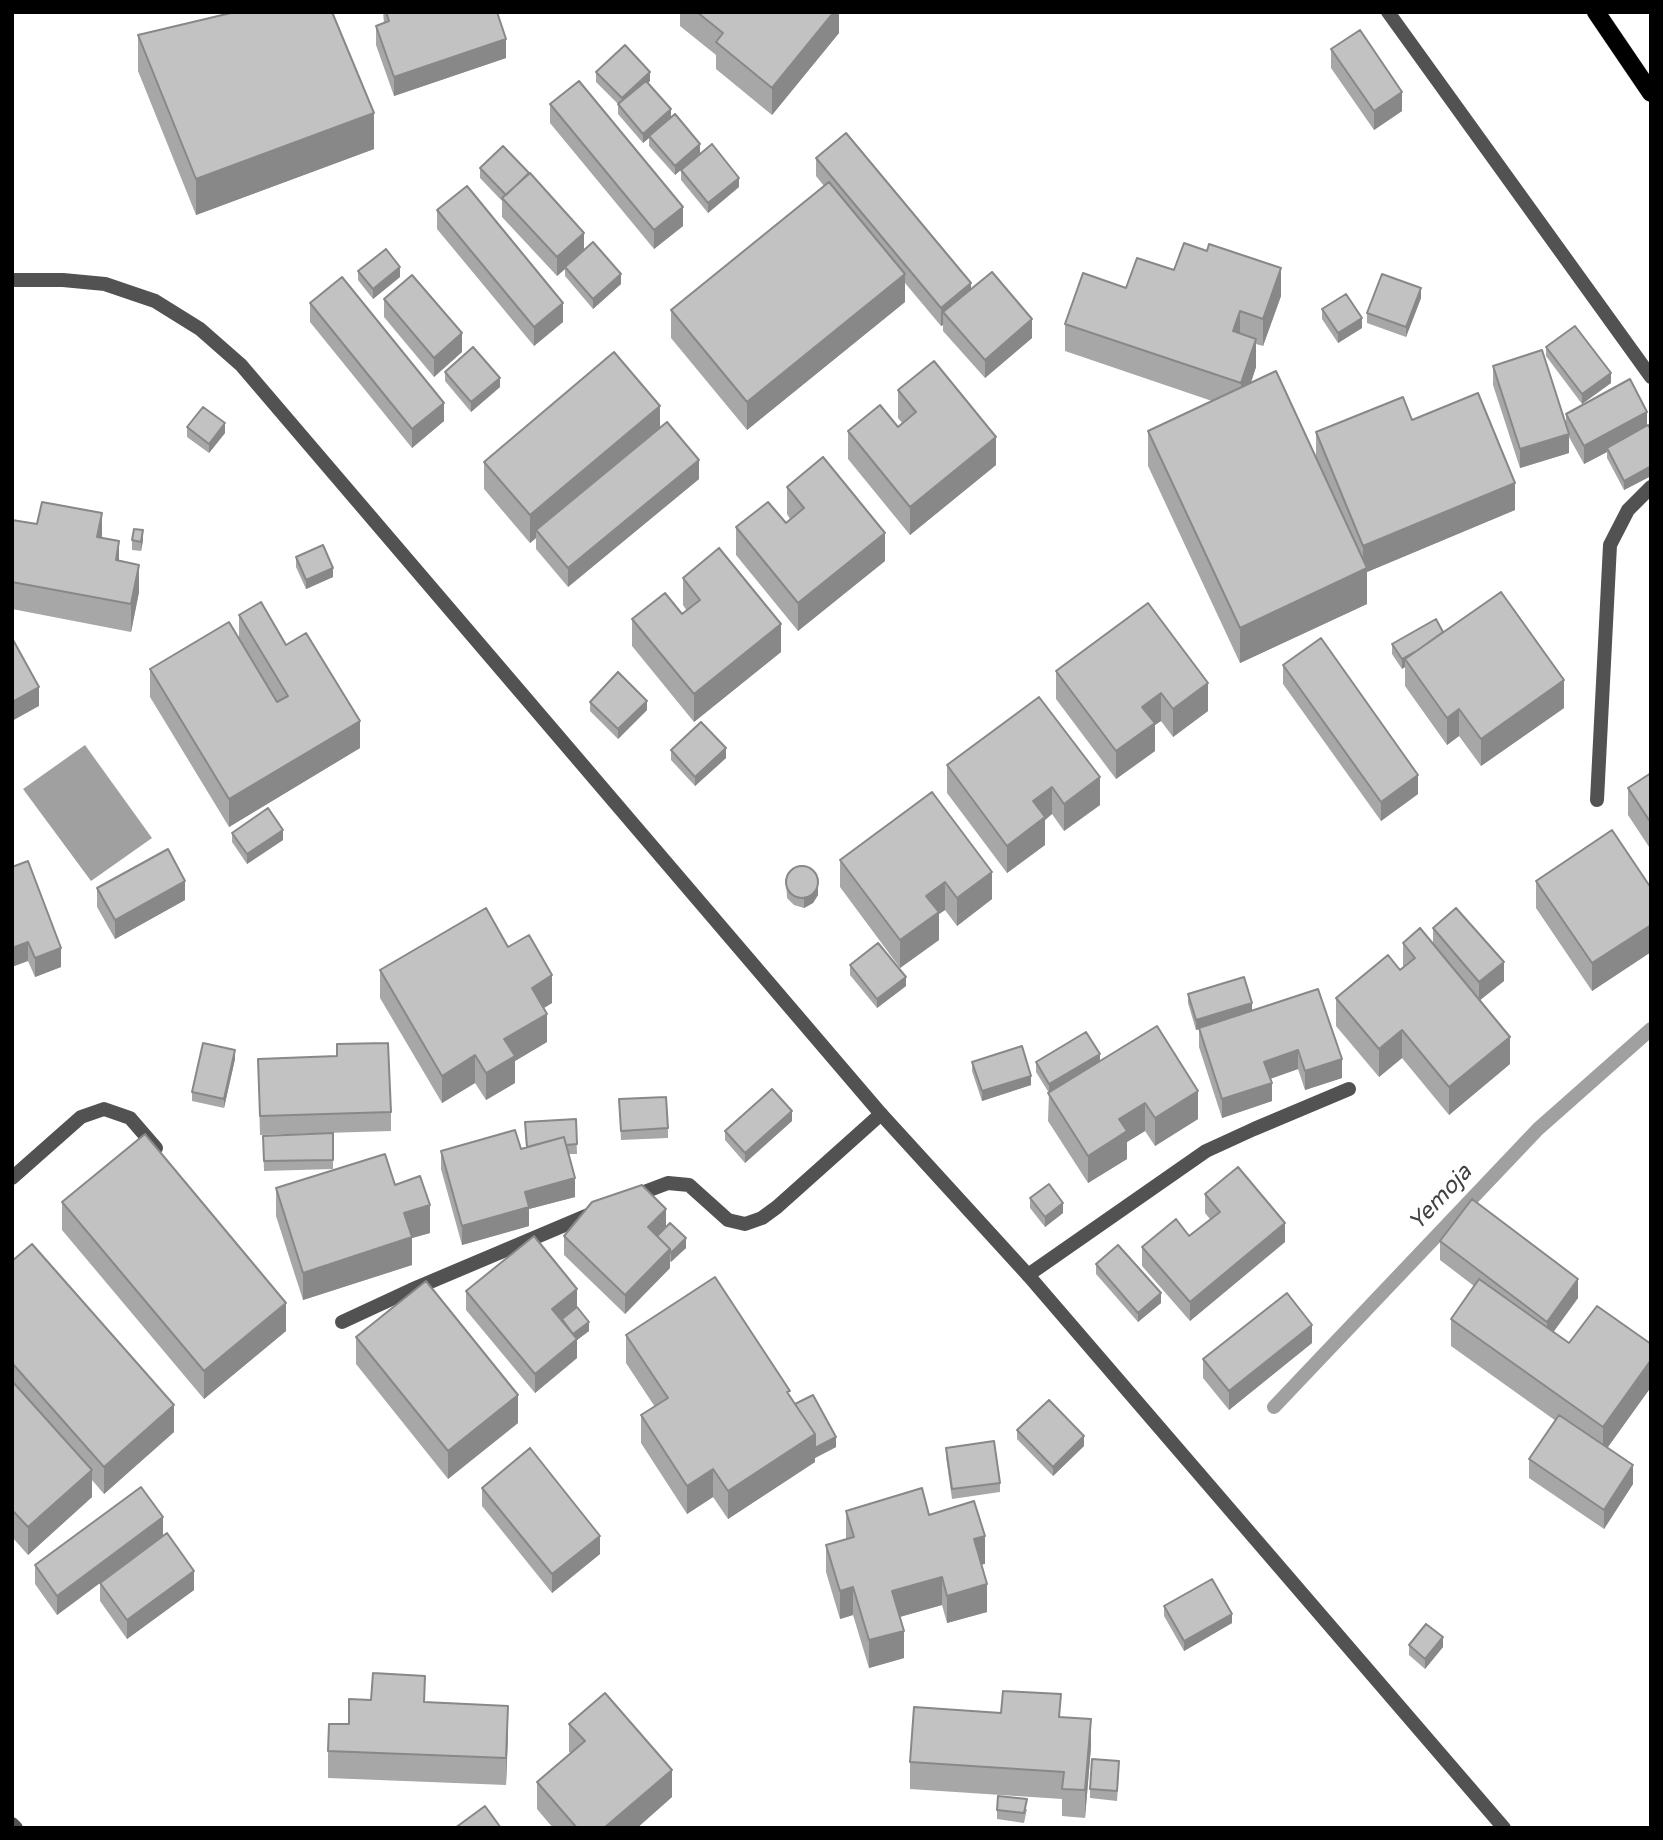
<!DOCTYPE html>
<html>
<head>
<meta charset="utf-8">
<style>
  body { margin:0 }
  #map { position:relative; width:1663px; height:1840px; overflow:hidden; background:#fff; font-family:"Varela Round",sans-serif }
  canvas { display:block }
  .frame { position:absolute; inset:0; border:14px solid #000; pointer-events:none }
</style>
</head>
<body>
<div id="map">
<canvas width="1663" height="1840"></canvas>
<div class="frame"></div>
</div>
<script>
const c = document.querySelector('canvas').getContext('2d');
c.lineJoin = 'round';
function paint(path, color) { c.fillStyle = color; c.fill(path, 'evenodd'); }
const poly = rows => new Path2D(rows.map(r => 'M' + r).join(''));
function stroke(path, color, width, dash) { c.strokeStyle = color; c.lineWidth = width; c.lineCap = dash ? 'butt' : 'round'; c.setLineDash(dash || []); c.stroke(path); }
function write(font, color, halo, rows, align = 'center') {
  c.font = font + ' "Varela Round",sans-serif'; c.lineWidth = 5; c.setLineDash([]); c.textBaseline = 'middle'; c.strokeStyle = halo; c.fillStyle = color; for (const [text, x, y, turn = 0] of rows) {
    c.save(); c.translate(x, y); c.rotate((+turn || 0) * Math.PI / 180); c.textAlign = isNaN(turn) ? turn : align; if (halo) c.strokeText(text, 0, 0); c.fillText(text, 0, 0); c.restore();
  }
}
paint(poly([
  [85,745,152,838,91,881,23,789]
]), '#a0a0a0');
stroke(poly([
  [1274,1407,1538,1129,1651,1029]
]), '#a0a0a0', 14);
const primary = poly([
  [1596,12,1651,93]
]);
stroke(primary, '#dbdbdb', 19);
stroke(poly([
  [1597,800,1610,545,1628,510,1651,487],
  [12,1178,81,1117,104,1109,130,1118,156,1148],
  [631,1197,668,1183,689,1185,728,1220,745,1224,762,1218,777,1207,881,1114],
  [1028,1275,1206,1151,1254,1129,1349,1089],
  [342,1322,411,1290,593,1213]
]), '#525252', 14);
stroke(poly([
  [1388,12,1651,377],
  [12,280,63,280,105,284,155,301,200,329,241,365,881,1114,1028,1275,1504,1828],
  [12,1824,16,1828]
]), '#525252', 14);
stroke(primary, '#000', 18);
paint(poly([
  [383,12,497,12,506,58,394,96,376,45,376,26,384,23],
  [679,12,839,12,839,33,772,115,716,69,716,55,680,26,680,13],
  [138,35,374,149,196,215,138,71],
  [1331,49,1402,111,1374,130,1331,68],
  [596,72,650,81,648,83,671,118,700,153,739,187,708,213,681,180,681,170,675,175,649,146,649,138,643,143,618,114,618,104,596,82],
  [550,104,683,226,654,249,550,123],
  [816,158,971,289,1032,338,985,378,943,331,943,325,941,326,905,283,905,302,747,430,671,338,671,310,824,186,816,176],
  [480,168,584,250,621,284,593,309,565,276,565,269,557,276,502,217,502,201,480,178],
  [437,210,563,322,534,346,437,229],
  [358,271,400,277,373,299,358,280],
  [1126,288,1281,296,1263,346,1256,344,1256,367,1251,383,1316,458,1316,432,1412,420,1515,510,1367,572,1367,604,1240,663,1148,466,1148,431,1212,401,1065,351,1065,324],
  [1421,298,1406,337,1367,323,1367,313],
  [384,299,462,352,434,377,384,317],
  [310,303,444,421,412,448,310,322],
  [1322,309,1362,328,1338,343,1322,319],
  [1546,347,1611,383,1582,404,1546,356],
  [1493,366,1566,427,1566,414,1647,426,1651,430,1651,476,1624,490,1607,458,1607,452,1584,464,1569,437,1569,453,1520,468,1493,385],
  [445,372,500,387,471,412,445,381],
  [898,390,996,465,910,535,848,459,848,431,898,427,902,423,898,418],
  [187,427,225,433,209,453,187,437],
  [660,428,699,479,568,587,536,549,536,538,530,543,484,489,484,462],
  [787,487,885,561,798,631,736,555,736,527,786,523,790,519,787,514],
  [12,520,102,538,119,561,139,592,131,632,12,609],
  [132,540,143,540,141,551,132,550],
  [296,557,333,577,306,589,296,567],
  [683,578,781,652,694,722,632,646,632,619,682,614,687,611,683,605],
  [1651,597,1651,620,1649,617,1649,599],
  [1148,603,1208,711,1173,737,1161,721,1155,725,1155,751,1116,779,1056,699,1056,671],
  [239,615,360,748,229,827,150,697,150,669,239,639],
  [1443,632,1564,708,1481,766,1459,736,1447,745,1405,686,1405,667,1402,669,1392,654,1392,644],
  [1283,665,1418,794,1381,821,1283,684],
  [590,702,647,710,618,739,590,711],
  [671,750,726,758,695,786,671,760],
  [947,765,1100,777,1100,805,1064,831,1052,814,1045,820,1045,845,1007,873,947,793],
  [1651,773,1651,850,1628,815,1628,788],
  [932,792,992,899,957,926,945,910,939,914,939,940,900,968,840,887,840,860],
  [232,833,283,840,247,864,232,842],
  [12,867,61,967,35,977,28,961],
  [786,878,818,895,813,903,804,908,794,905,787,898],
  [1536,881,1651,888,1651,952,1592,991,1536,908],
  [97,888,185,900,115,939,97,907],
  [1433,928,1504,981,1480,1000,1510,1064,1449,1115,1402,1058,1379,1077,1336,1026,1336,998,1400,970,1403,967,1403,943,1433,943],
  [508,947,552,1003,544,1008,547,1042,515,1061,515,1083,486,1100,475,1083,442,1103,380,998,380,970],
  [850,965,906,986,877,1008,850,975],
  [1188,994,1252,1011,1342,1078,1305,1090,1298,1069,1270,1079,1272,1101,1222,1118,1199,1047,1199,1029,1196,1030,1188,1003],
  [235,1059,224,1108,192,1101,192,1092],
  [258,1059,391,1112,391,1131,260,1135],
  [1100,1061,1198,1119,1155,1146,1145,1131,1127,1142,1127,1159,1088,1183,1048,1121,1049,1093,1036,1072,1036,1062],
  [972,1062,1031,1085,982,1101,972,1071],
  [619,1099,668,1128,668,1138,621,1140],
  [576,1119,577,1154,569,1154,575,1197,529,1209,529,1226,462,1245,441,1169,441,1151,521,1149,526,1147,525,1122],
  [792,1121,745,1163,725,1140,725,1131],
  [333,1133,333,1169,264,1171,263,1136],
  [395,1185,430,1233,412,1238,412,1265,303,1300,276,1216,276,1188],
  [1205,1194,1285,1242,1190,1321,1142,1266,1142,1247,1189,1236,1210,1219,1205,1213],
  [1030,1198,1063,1213,1045,1227,1030,1208],
  [62,1202,286,1331,204,1399,62,1230],
  [666,1227,686,1248,670,1262,670,1268,625,1314,564,1255,564,1236],
  [1440,1241,1578,1298,1553,1332,1569,1343,1651,1344,1651,1387,1607,1448,1633,1484,1604,1529,1529,1478,1529,1459,1556,1421,1451,1346,1451,1319,1474,1286,1440,1260],
  [12,1261,174,1432,104,1494,92,1480,92,1497,28,1555,12,1537],
  [1096,1264,1161,1303,1138,1322,1096,1274],
  [466,1291,577,1308,589,1331,577,1340,577,1358,535,1393,466,1310],
  [626,1335,790,1397,795,1404,836,1447,815,1458,815,1456,815,1462,728,1519,713,1497,687,1514,641,1443,641,1415,655,1407,626,1363],
  [356,1337,518,1423,448,1479,356,1364],
  [1312,1343,1229,1410,1203,1378,1203,1359],
  [1017,1430,1084,1446,1053,1476,1017,1439],
  [946,1448,1000,1483,1000,1492,952,1499,946,1457],
  [482,1488,600,1554,552,1593,482,1506],
  [846,1511,929,1515,985,1564,982,1564,987,1612,947,1623,942,1605,900,1617,904,1658,869,1668,853,1615,840,1619,826,1572,826,1545,846,1539],
  [163,1536,194,1590,127,1639,100,1601,100,1583,57,1615,35,1584,35,1565],
  [1164,1606,1232,1623,1184,1651,1164,1616],
  [1409,1645,1443,1647,1425,1669,1409,1655],
  [425,1702,508,1733,506,1785,328,1778,328,1751,349,1724],
  [1061,1717,1091,1747,1085,1818,1062,1816,1062,1799,910,1789,910,1762],
  [569,1724,672,1797,637,1828,553,1828,537,1809,537,1782,571,1753,569,1752],
  [1119,1771,1117,1801,1090,1798,1090,1789],
  [1027,1809,1024,1823,997,1819,997,1810]
]), '#a7a7a7');
paint(poly([
  [834,12,839,12,839,33,772,115,772,88],
  [506,39,506,58,394,96,394,77],
  [650,72,650,81,622,108,622,98],
  [1402,92,1402,111,1374,130,1374,111],
  [671,109,671,119,649,136,649,138,643,143,643,134],
  [374,113,374,149,196,215,196,179],
  [700,144,700,153,675,175,675,166],
  [739,178,739,187,708,213,708,203],
  [683,207,683,226,654,249,654,230],
  [584,233,584,252,565,267,565,269,557,276,557,257],
  [400,267,400,277,373,299,373,289],
  [1281,268,1281,296,1263,346,1263,319],
  [621,274,621,284,593,309,593,299],
  [905,274,905,302,747,430,747,402],
  [971,283,971,302,943,312,943,325,941,326,941,308],
  [1421,288,1421,298,1406,337,1406,327],
  [563,303,563,322,534,346,534,327],
  [1240,311,1240,339,1233,331],
  [1362,318,1362,328,1338,343,1338,333],
  [1032,319,1032,338,985,378,985,360],
  [462,333,462,352,434,377,434,358],
  [1256,339,1256,367,1241,411,1241,383],
  [1611,373,1611,383,1582,404,1582,394],
  [500,378,500,387,471,412,471,402],
  [444,403,444,421,412,448,412,429],
  [660,406,660,434,536,530,536,538,530,543,530,515],
  [1647,412,1647,430,1607,448,1607,452,1584,464,1584,446],
  [225,423,225,433,209,453,209,444],
  [1569,434,1569,453,1520,468,1520,449],
  [996,437,996,465,910,535,910,507],
  [699,460,699,479,568,587,568,568],
  [1651,466,1651,476,1624,490,1624,481],
  [1515,483,1515,510,1367,572,1367,604,1240,663,1240,628,1363,570,1363,546],
  [102,513,102,541,97,537],
  [143,530,143,540,141,551,141,542],
  [885,533,885,561,798,631,798,603],
  [119,541,119,569,116,560],
  [139,565,139,592,131,632,131,604],
  [333,568,333,577,306,589,306,580],
  [781,624,781,652,694,722,694,694],
  [1444,635,1405,659,1405,667,1402,669,1402,659],
  [1564,680,1564,708,1481,766,1481,739],
  [1208,683,1208,711,1173,737,1173,709],
  [39,687,39,706,12,721,12,702],
  [1161,693,1161,721,1155,725,1155,751,1116,779,1116,751,1142,707],
  [647,701,647,710,618,739,618,729],
  [1459,709,1459,736,1447,745,1447,718],
  [360,721,360,748,229,827,229,799],
  [726,748,726,758,695,786,695,777],
  [1418,775,1418,794,1381,821,1381,802],
  [1100,777,1100,805,1064,831,1064,804],
  [1052,787,1052,814,1045,820,1045,845,1007,873,1007,846,1033,801],
  [283,830,283,840,247,864,247,854],
  [992,872,992,899,957,926,957,898],
  [185,881,185,900,115,939,115,920],
  [945,882,945,910,939,914,939,940,900,968,900,940,926,896],
  [818,885,818,895,813,903,804,908,804,898],
  [1651,925,1651,952,1592,991,1592,963],
  [28,942,28,961,12,967,12,948],
  [61,948,61,967,35,977,35,958],
  [1504,962,1504,981,1479,1001,1479,982],
  [552,975,552,1003,532,1015,532,988],
  [906,977,906,986,877,1008,877,999],
  [1252,1003,1252,1012,1196,1030,1196,1020],
  [547,1014,547,1042,515,1061,515,1083,486,1100,486,1073,504,1039],
  [1402,1030,1402,1058,1379,1077,1379,1049],
  [1510,1037,1510,1064,1449,1115,1449,1087],
  [235,1050,235,1059,224,1108,224,1099],
  [1298,1050,1298,1069,1264,1081,1264,1062],
  [1100,1054,1100,1063,1049,1093,1049,1084],
  [475,1055,475,1083,442,1103,442,1076],
  [1342,1059,1342,1078,1305,1090,1305,1071],
  [1031,1076,1031,1085,982,1101,982,1091],
  [1272,1083,1272,1101,1222,1118,1222,1099],
  [1198,1091,1198,1119,1155,1146,1155,1118],
  [1145,1103,1145,1131,1127,1142,1127,1159,1088,1183,1088,1156,1119,1119],
  [792,1111,792,1121,745,1163,745,1153],
  [575,1178,575,1197,529,1209,529,1226,462,1245,462,1226,525,1192],
  [1063,1203,1063,1213,1045,1227,1045,1217],
  [430,1205,430,1233,412,1238,412,1265,303,1300,303,1273,404,1213],
  [666,1209,666,1228,648,1246,648,1227],
  [1285,1223,1285,1242,1190,1321,1190,1302],
  [686,1238,686,1248,671,1262,671,1253],
  [670,1249,670,1268,625,1314,625,1295],
  [1578,1279,1578,1298,1547,1341,1547,1322],
  [577,1289,577,1308,552,1328,552,1309],
  [1161,1293,1161,1303,1138,1322,1138,1313],
  [286,1303,286,1331,204,1399,204,1371],
  [589,1322,589,1331,577,1340,577,1358,535,1393,535,1374,573,1334],
  [1312,1325,1312,1343,1229,1410,1229,1391],
  [1651,1360,1651,1387,1603,1454,1603,1427],
  [518,1395,518,1423,448,1479,448,1451],
  [174,1405,174,1432,104,1494,104,1467],
  [815,1434,815,1462,728,1519,728,1491],
  [1084,1436,1084,1446,1053,1476,1053,1467],
  [836,1437,836,1447,815,1458,815,1448],
  [1633,1465,1633,1484,1604,1529,1604,1510],
  [713,1469,713,1497,687,1514,687,1486],
  [92,1470,92,1497,28,1555,28,1527],
  [163,1517,163,1536,57,1615,57,1596],
  [600,1536,600,1554,552,1593,552,1574],
  [985,1536,985,1564,974,1566,974,1539],
  [194,1571,194,1590,127,1639,127,1620],
  [942,1577,942,1605,892,1619,892,1591],
  [987,1584,987,1612,947,1623,947,1596],
  [853,1587,853,1615,840,1619,840,1591],
  [1232,1614,1232,1623,1184,1651,1184,1641],
  [904,1631,904,1658,869,1668,869,1640],
  [1443,1637,1443,1647,1425,1669,1425,1659],
  [508,1706,508,1733,506,1785,506,1758],
  [1091,1719,1091,1747,1085,1818,1085,1790],
  [672,1770,672,1797,637,1828,604,1828]
]), '#888');
const building = poly([
  [235,12,332,12,374,113,196,179,138,35,235,12],
  [386,12,497,12,506,39,394,77,376,26,389,21,386,12],
  [697,12,834,12,772,88,716,42,723,33,697,12],
  [1360,30,1402,92,1374,111,1331,49,1360,30],
  [625,45,650,72,622,98,596,72,625,45],
  [579,81,683,207,654,230,550,104,579,81],
  [646,81,671,109,643,134,618,104,646,81],
  [675,114,700,144,675,166,649,136,675,114],
  [846,133,971,283,941,308,816,158,846,133],
  [712,144,739,178,708,203,681,170,712,144],
  [503,146,529,173,506,195,480,168,503,146],
  [530,173,584,233,557,257,502,198,530,173],
  [829,182,905,274,747,402,671,310,829,182],
  [467,186,563,303,534,327,437,210,467,186],
  [593,242,621,274,593,299,565,267,593,242],
  [1184,243,1207,251,1209,244,1281,268,1263,319,1240,311,1233,331,1256,339,1241,383,1065,324,1083,273,1126,288,1137,258,1174,270,1184,243],
  [386,249,400,267,373,289,358,271,386,249],
  [992,272,1032,319,985,360,943,312,992,272],
  [1382,274,1421,288,1406,327,1367,313,1382,274],
  [412,275,462,333,434,358,384,299,412,275],
  [342,277,444,403,412,429,310,303,342,277],
  [1346,294,1362,318,1338,333,1322,309,1346,294],
  [1575,326,1611,373,1582,394,1546,347,1575,326],
  [473,347,500,378,471,402,445,372,473,347],
  [1542,350,1569,434,1520,449,1493,366,1542,350],
  [614,352,660,406,530,515,484,462,614,352],
  [934,361,996,437,910,507,848,431,880,405,898,427,916,412,898,390,934,361],
  [1276,371,1367,568,1240,628,1148,431,1276,371],
  [1630,379,1647,412,1584,446,1566,414,1630,379],
  [1478,393,1515,483,1363,546,1316,432,1403,397,1412,420,1478,393],
  [203,407,225,423,209,444,187,427,203,407],
  [667,422,699,460,568,568,536,530,667,422],
  [1648,425,1651,430,1651,466,1624,481,1607,448,1648,425],
  [823,457,885,533,798,603,736,527,768,502,786,523,804,508,787,487,823,457],
  [42,502,102,513,97,537,119,541,116,560,139,565,131,604,12,582,12,520,37,524,42,502],
  [134,529,143,530,141,542,132,540,134,529],
  [323,545,333,568,306,580,296,557,323,545],
  [719,548,781,624,694,694,632,619,665,593,682,614,700,600,683,578,719,548],
  [1501,592,1564,680,1481,739,1459,709,1447,718,1405,659,1501,592],
  [261,602,286,645,306,633,360,721,229,799,150,669,229,622,277,702,288,696,239,615,261,602],
  [1148,603,1208,683,1173,709,1161,693,1142,707,1155,723,1116,751,1056,671,1148,603],
  [1436,619,1443,632,1418,650,1402,659,1392,644,1436,619],
  [12,638,39,687,12,702,12,638],
  [1321,638,1418,775,1381,802,1283,665,1321,638],
  [618,672,647,701,618,729,590,702,618,672],
  [1039,697,1100,777,1064,804,1052,787,1033,801,1045,817,1007,846,947,765,1039,697],
  [701,722,726,748,695,777,671,750,701,722],
  [1651,773,1651,823,1628,788,1651,773],
  [932,792,992,872,957,898,945,882,926,896,939,912,900,940,840,860,932,792],
  [268,808,283,830,247,854,232,833,268,808],
  [1612,830,1651,888,1651,925,1592,963,1536,881,1612,830],
  [168,849,185,881,115,920,97,888,168,849],
  [28,861,61,948,35,958,28,942,12,948,12,867,28,861],
  '786 882a16 16 0 1 1 32 0a16 16 0 1 1-32 0Z',
  [486,908,508,947,529,935,552,975,532,988,547,1014,504,1039,515,1056,486,1073,475,1055,442,1076,380,970,486,908],
  [1456,908,1504,962,1479,982,1433,928,1456,908],
  [1420,928,1510,1037,1449,1087,1402,1030,1379,1049,1336,998,1388,955,1400,970,1415,958,1403,943,1420,928],
  [878,943,906,977,877,999,850,965,878,943],
  [1244,977,1252,1003,1196,1020,1188,994,1244,977],
  [1318,989,1342,1059,1305,1071,1298,1050,1264,1062,1272,1083,1222,1099,1199,1028,1318,989],
  [1157,1026,1198,1091,1155,1118,1145,1103,1119,1119,1127,1131,1088,1156,1048,1093,1157,1026],
  [1086,1032,1100,1054,1049,1084,1036,1062,1086,1032],
  [203,1043,235,1050,224,1099,192,1092,203,1043],
  [388,1043,391,1112,260,1116,258,1059,337,1056,337,1044,388,1043],
  [1022,1046,1031,1076,982,1091,972,1062,1022,1046],
  [772,1089,792,1111,745,1153,725,1131,772,1089],
  [666,1097,668,1128,621,1131,619,1099,666,1097],
  [576,1119,577,1144,566,1145,564,1137,527,1147,525,1122,576,1119],
  [515,1130,521,1149,564,1137,575,1178,525,1192,529,1207,462,1226,441,1151,515,1130],
  [333,1133,333,1160,264,1161,263,1136,333,1133],
  [145,1134,286,1303,204,1371,62,1202,145,1134],
  [385,1154,395,1185,420,1176,430,1205,404,1213,412,1237,303,1273,276,1188,385,1154],
  [1238,1167,1285,1223,1190,1302,1142,1247,1176,1219,1189,1236,1220,1212,1205,1194,1238,1167],
  [1049,1184,1063,1203,1045,1217,1030,1198,1049,1184],
  [642,1185,666,1209,648,1227,670,1249,625,1295,564,1236,592,1202,642,1185],
  [1472,1199,1578,1279,1547,1322,1440,1241,1472,1199],
  [670,1223,686,1238,671,1253,670,1249,657,1236,670,1223],
  [534,1236,577,1289,552,1309,577,1339,535,1374,466,1291,534,1236],
  [32,1244,174,1405,104,1467,12,1363,12,1261,32,1244],
  [1118,1245,1161,1293,1138,1313,1096,1264,1118,1245],
  [715,1277,790,1391,787,1392,815,1434,728,1491,713,1469,687,1486,641,1415,668,1398,626,1335,715,1277],
  [1479,1279,1569,1343,1597,1306,1651,1344,1651,1360,1603,1427,1451,1319,1479,1279],
  [426,1281,518,1395,448,1451,356,1337,426,1281],
  [1287,1293,1312,1325,1229,1391,1203,1359,1287,1293],
  [577,1307,589,1322,573,1334,562,1319,577,1307],
  [12,1381,92,1470,28,1527,12,1510,12,1381],
  [813,1395,836,1437,815,1448,815,1434,795,1404,813,1395],
  [1049,1400,1084,1436,1053,1467,1017,1430,1049,1400],
  [1559,1415,1633,1465,1604,1510,1529,1459,1559,1415],
  [994,1441,1000,1483,952,1489,946,1448,994,1441],
  [530,1448,600,1536,552,1574,482,1488,530,1448],
  [141,1487,163,1517,57,1596,35,1565,141,1487],
  [922,1488,929,1515,974,1501,985,1536,974,1539,987,1584,947,1596,942,1577,892,1591,904,1631,869,1640,853,1587,840,1591,826,1545,854,1537,846,1511,922,1488],
  [167,1533,194,1571,127,1620,100,1583,167,1533],
  [1212,1579,1232,1614,1184,1641,1164,1606,1212,1579],
  [1426,1624,1443,1637,1425,1659,1409,1645,1426,1624],
  [373,1673,425,1676,424,1702,508,1706,506,1758,328,1751,329,1724,349,1724,349,1699,371,1700,373,1673],
  [1003,1691,1061,1694,1059,1717,1091,1719,1085,1790,1062,1789,1064,1772,910,1762,914,1707,1001,1713,1003,1691],
  [605,1693,672,1770,604,1828,577,1828,537,1782,585,1741,569,1724,605,1693],
  [1092,1759,1119,1761,1117,1791,1090,1789,1092,1759],
  [998,1796,1027,1799,1024,1813,997,1810,998,1796],
  [485,1806,501,1828,455,1828,485,1806]
]);
paint(building, '#c2c2c2');
stroke(building, '#888', 2);
write('italic 23px', '#414141', '#fff', [
  ["Yemoja",1441,1198,-47]
]);
</script>
</body>
</html>
